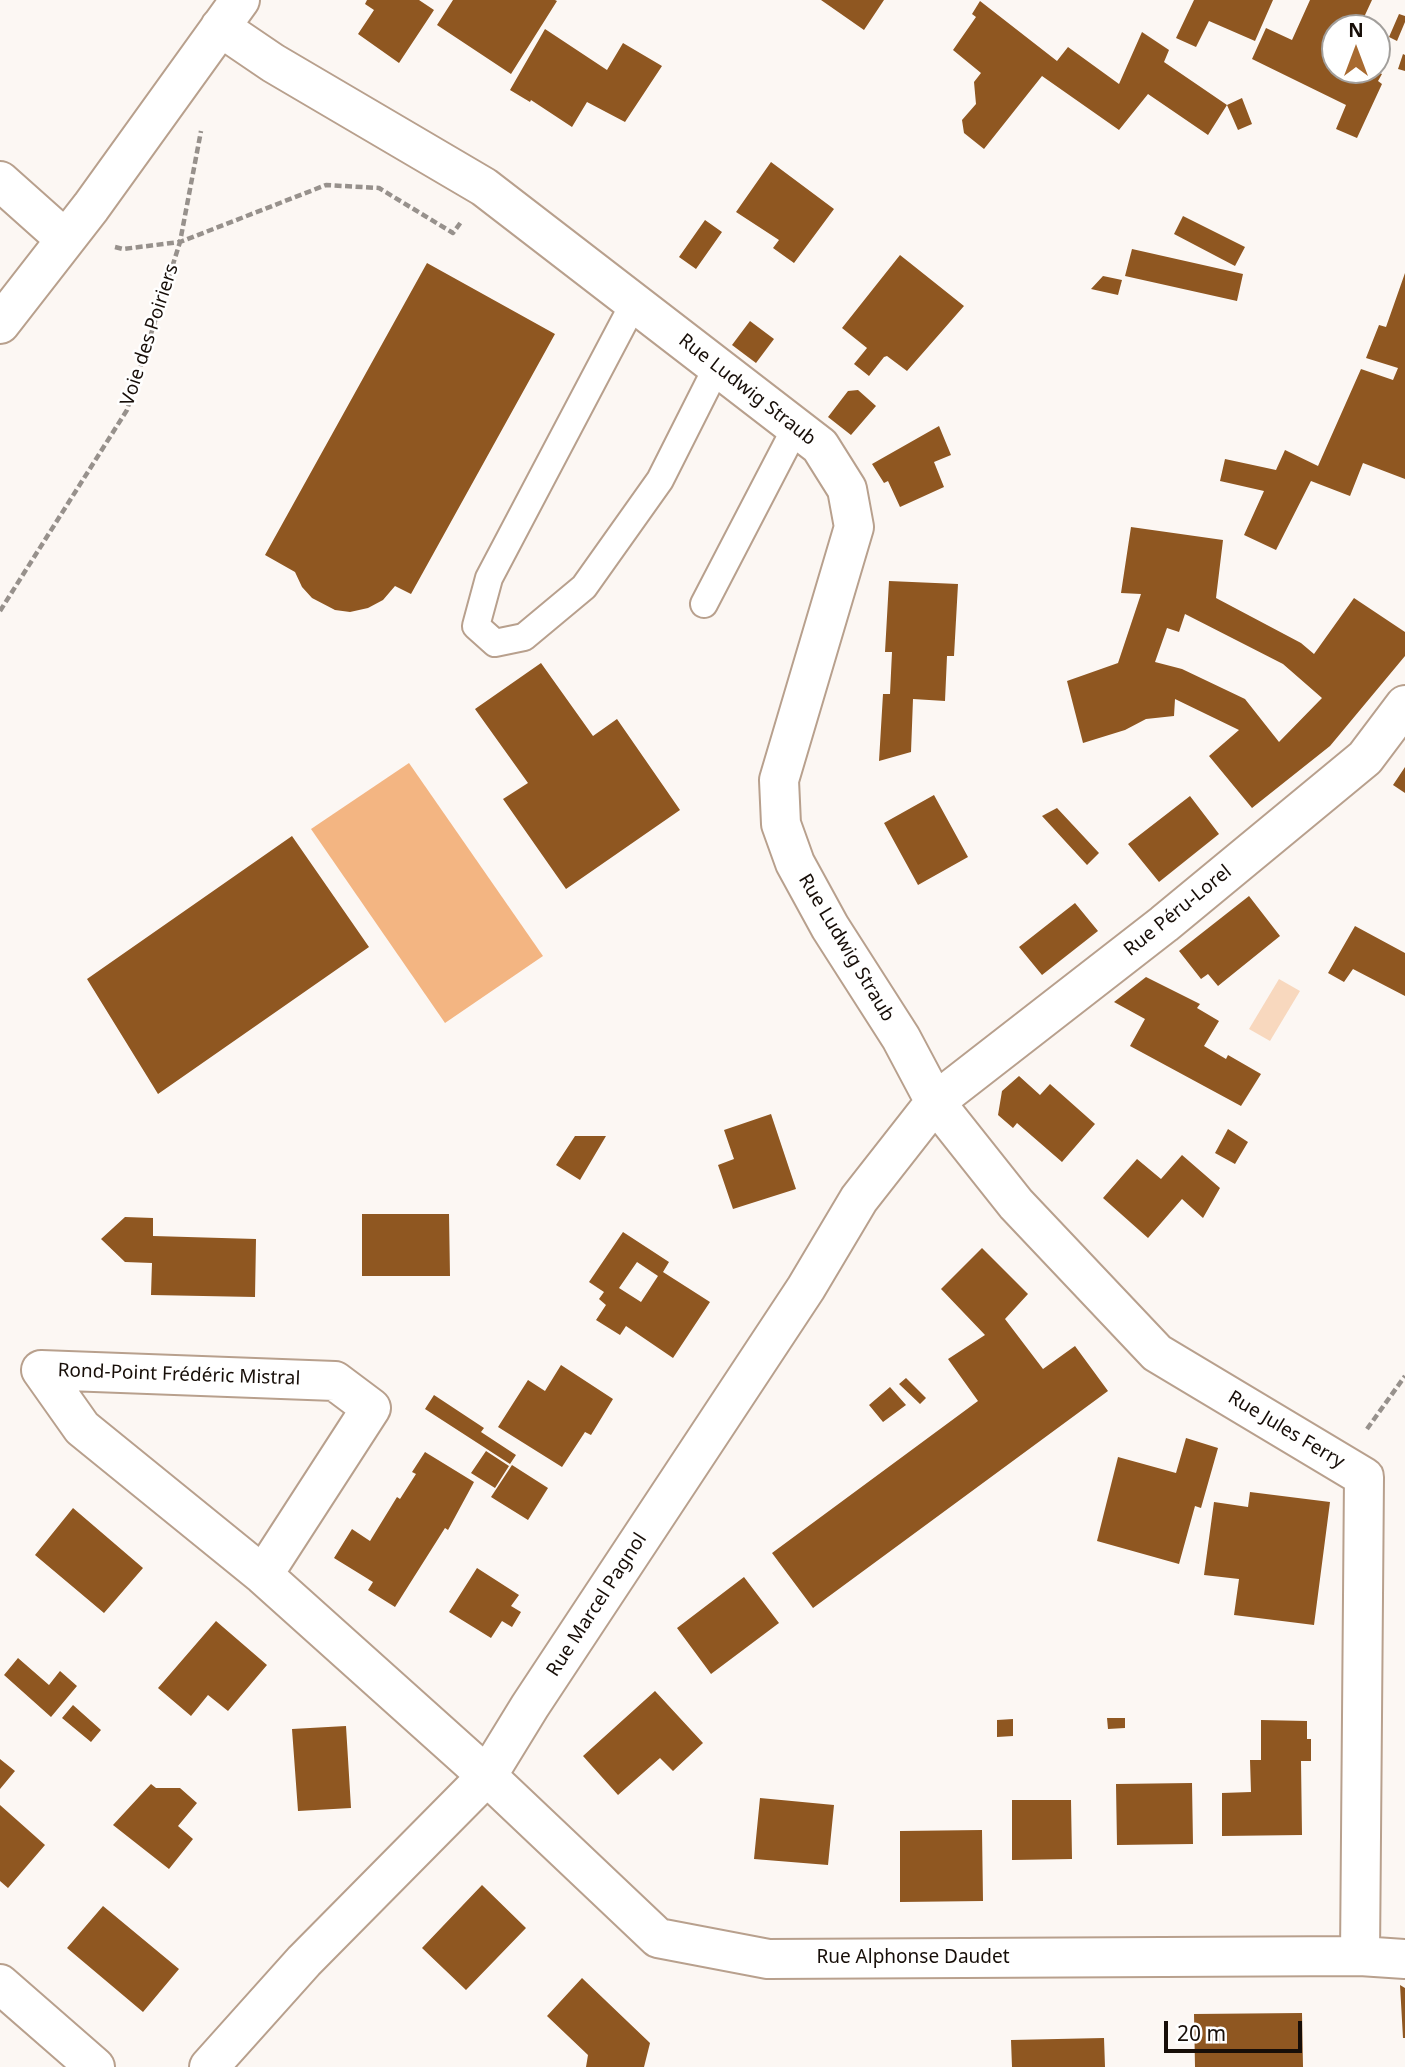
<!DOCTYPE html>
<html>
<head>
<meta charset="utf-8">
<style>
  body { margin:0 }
  #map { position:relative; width:1405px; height:2067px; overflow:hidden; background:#fcf7f3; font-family:"Noto Sans",sans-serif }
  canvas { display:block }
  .north { position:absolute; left:1321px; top:14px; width:70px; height:70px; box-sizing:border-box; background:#fff; border:2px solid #a29f9c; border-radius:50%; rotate:0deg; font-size:19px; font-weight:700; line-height:28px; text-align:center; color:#170e08 }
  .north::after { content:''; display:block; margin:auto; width:24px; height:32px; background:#a86a30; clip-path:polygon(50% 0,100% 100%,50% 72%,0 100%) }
  .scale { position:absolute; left:1164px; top:2021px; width:138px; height:32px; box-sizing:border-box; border:4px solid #170e08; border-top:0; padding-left:9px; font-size:21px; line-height:24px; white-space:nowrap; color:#170e08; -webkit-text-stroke:5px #fff; paint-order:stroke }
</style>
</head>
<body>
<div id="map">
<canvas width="1405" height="2067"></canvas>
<div class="north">N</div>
<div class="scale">20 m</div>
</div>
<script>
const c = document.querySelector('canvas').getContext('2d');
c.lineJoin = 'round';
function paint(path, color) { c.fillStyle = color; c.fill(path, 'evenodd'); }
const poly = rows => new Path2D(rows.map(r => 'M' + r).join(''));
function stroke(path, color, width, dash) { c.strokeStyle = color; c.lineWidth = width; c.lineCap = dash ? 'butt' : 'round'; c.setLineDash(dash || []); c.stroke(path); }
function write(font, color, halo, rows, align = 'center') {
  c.font = font + ' "Noto Sans",sans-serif'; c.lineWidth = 5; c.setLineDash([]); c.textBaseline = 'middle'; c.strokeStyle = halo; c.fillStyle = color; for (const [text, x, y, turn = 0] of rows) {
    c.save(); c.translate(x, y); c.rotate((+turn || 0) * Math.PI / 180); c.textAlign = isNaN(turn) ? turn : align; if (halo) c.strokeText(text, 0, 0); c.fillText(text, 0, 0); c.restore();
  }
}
paint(poly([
  [409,763,543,956,445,1023,311,829]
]), '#f3b582');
paint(poly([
  [1279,979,1300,991,1270,1041,1249,1029]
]), '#f8d8be');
paint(poly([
  [367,0,419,0,434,10,399,63,358,34,374,10,365,4],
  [453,0,555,0,557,1,511,74,437,25],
  [821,0,884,0,864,30],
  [1194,0,1273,0,1255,41,1209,21,1196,47,1176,38],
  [1310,0,1372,0,1359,28,1335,28,1335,70,1373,70,1382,74,1378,81,1382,84,1357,138,1336,129,1346,105,1252,59,1266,28,1292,40],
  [980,1,1057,61,1068,47,1119,84,1142,32,1169,50,1164,62,1227,105,1242,98,1252,124,1238,130,1227,105,1208,135,1148,94,1119,130,1042,76,984,149,964,133,962,120,976,104,974,82,981,73,953,50,976,17,972,14],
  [1399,14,1405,16,1405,22,1397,41,1389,37],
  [545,29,607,70,623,43,662,66,625,122,587,102,572,127,531,100,530,102,510,90],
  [1403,54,1405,55,1405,71,1398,69],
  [771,162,834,209,794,263,773,248,779,240,736,212],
  [1183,216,1245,247,1235,266,1174,234],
  [705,220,722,232,696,269,679,257],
  [1132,249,1243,274,1237,301,1125,276],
  [900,255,964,306,907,371,887,356,884,357,869,376,854,364,867,348,842,328],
  [427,263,555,334,411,594,395,586,383,600,368,608,350,612,335,610,312,598,302,587,295,572,265,555],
  [1405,273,1405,479,1363,463,1350,496,1311,481,1276,550,1244,535,1264,491,1220,481,1225,459,1276,470,1285,450,1318,466,1361,369,1393,380,1398,368,1366,358,1379,325,1386,327],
  [1103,276,1122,280,1118,295,1091,289],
  [750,321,774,339,756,363,732,345],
  [858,390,876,406,851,435,828,417,848,391],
  [939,426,951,455,934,462,944,487,900,507,888,481,884,483,872,464],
  [1131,527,1223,540,1216,598,1301,643,1314,654,1354,598,1405,632,1405,656,1330,746,1252,808,1209,756,1239,730,1175,699,1174,716,1146,719,1125,730,1083,743,1067,681,1118,663,1141,594,1121,593],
  [1185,614,1283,664,1322,698,1279,742,1245,699,1182,669,1155,662,1167,628,1179,632],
  [889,581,958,584,954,656,947,656,945,701,913,699,911,752,879,761,883,694,890,694,892,652,885,652],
  [541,663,593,736,617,719,680,810,566,889,503,799,528,783,475,709],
  [1405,767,1405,793,1393,785],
  [934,795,968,857,918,885,884,823],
  [1190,796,1219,834,1159,882,1128,844],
  [1057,808,1099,853,1087,865,1042,816],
  [292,836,369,947,158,1094,87,979],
  [1249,896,1280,936,1218,986,1208,974,1201,979,1179,951],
  [1075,903,1098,931,1042,975,1019,947],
  [1355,926,1405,953,1405,996,1353,969,1344,982,1328,973],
  [1146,977,1200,1004,1197,1008,1219,1021,1204,1046,1226,1059,1228,1055,1261,1074,1241,1106,1130,1046,1145,1019,1114,1002],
  [1019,1076,1040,1095,1050,1084,1095,1124,1062,1162,1017,1123,1013,1128,998,1115,1002,1091],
  [771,1114,796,1189,733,1209,718,1165,734,1159,724,1130],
  [1228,1129,1248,1142,1235,1164,1215,1153],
  [575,1136,606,1136,580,1180,556,1165],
  [1182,1155,1220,1188,1203,1218,1182,1199,1148,1238,1103,1198,1137,1159,1161,1179],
  [362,1214,449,1214,450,1276,362,1276],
  [125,1217,153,1218,153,1236,256,1239,255,1297,151,1295,152,1263,125,1262,101,1239],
  [623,1232,669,1262,663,1272,710,1302,673,1358,626,1326,620,1335,596,1320,606,1305,599,1299,604,1292,589,1282],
  [637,1262,658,1276,641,1302,619,1288],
  [982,1248,1028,1294,1005,1319,1043,1369,1075,1346,1108,1391,813,1608,772,1553,978,1401,948,1359,985,1335,941,1289],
  [561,1365,613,1399,591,1435,585,1432,562,1467,498,1427,528,1380,545,1391],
  [906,1378,926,1398,920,1404,899,1384],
  [890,1387,906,1405,883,1422,869,1405],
  [434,1395,484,1428,481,1432,516,1455,510,1464,425,1409],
  [1186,1438,1218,1448,1201,1508,1195,1506,1179,1564,1097,1541,1118,1457,1176,1473],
  [486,1451,509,1466,495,1488,471,1473],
  [425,1452,474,1482,448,1530,445,1528,395,1607,368,1590,373,1582,334,1558,352,1529,370,1541,397,1497,400,1499,416,1474,412,1472],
  [512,1465,548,1488,528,1520,491,1497],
  [1250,1492,1330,1502,1314,1625,1234,1615,1239,1579,1204,1575,1214,1502,1248,1507],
  [73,1508,143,1568,104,1613,35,1555],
  [477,1568,519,1595,511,1606,521,1612,512,1627,502,1621,491,1638,449,1612],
  [744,1577,779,1623,711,1674,677,1628],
  [216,1621,267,1665,228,1711,208,1695,191,1716,158,1688],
  [18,1658,49,1685,60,1671,77,1686,51,1717,4,1675],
  [655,1691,703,1743,673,1771,660,1758,618,1795,583,1756],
  [73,1705,101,1730,91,1742,62,1718],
  [1107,1718,1125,1718,1125,1728,1108,1729],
  [1013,1719,1013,1736,997,1737,997,1720],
  [1261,1720,1307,1721,1307,1739,1311,1739,1311,1761,1301,1761,1302,1835,1222,1836,1222,1793,1251,1792,1250,1760,1261,1760],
  [346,1726,351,1808,298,1811,292,1729],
  [0,1759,15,1771,0,1789],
  [1192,1783,1193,1844,1117,1845,1116,1784],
  [151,1784,156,1788,180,1788,197,1803,178,1826,193,1839,169,1869,113,1825],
  [760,1798,834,1805,828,1865,754,1859],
  [1012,1800,1071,1800,1072,1859,1012,1860],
  [0,1805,45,1845,8,1888,0,1881],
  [982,1830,983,1901,900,1902,900,1831],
  [482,1885,526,1928,466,1990,422,1948],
  [103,1906,179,1969,143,2012,67,1948],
  [582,1978,650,2043,644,2067,586,2067,588,2055,547,2016],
  [1400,1985,1405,1988,1405,2038,1403,2038],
  [1302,2013,1303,2067,1195,2067,1194,2014],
  [1104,2038,1105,2067,1012,2067,1011,2040]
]), '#8f5721');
const service = poly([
  [634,303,489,578,476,626,495,643,524,637,584,587,660,480,717,367],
  [704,604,796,427]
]);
const minor = poly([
  [220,27,273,63,484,187,820,446,847,489,854,527,779,780,781,824,795,863,830,927,901,1038,935,1102,1016,1204,1157,1353,1364,1477,1360,1956],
  [0,181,65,239],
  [0,324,91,207,240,0],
  [263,1575,371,1408,335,1381,41,1370,82,1428,263,1575,487,1776,658,1938,768,1959,1360,1956,1405,1959],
  [0,1984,95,2067],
  [209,2067,304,1961,487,1776,530,1706,806,1288,859,1199,935,1102,1164,924,1365,758,1405,705]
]);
stroke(service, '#b8a08d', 30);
stroke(minor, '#b8a08d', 42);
stroke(poly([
  [115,247,123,249,180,242,326,185,379,188,453,233,461,222],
  [0,611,127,410,180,242,201,131],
  [1367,1429,1405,1376]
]), '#97918c', 4.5, [7, 3.5]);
stroke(service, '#fff', 26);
stroke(minor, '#fff', 38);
write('19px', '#170e08', '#fff', [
  ["Voie des Poiriers",150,335,-72],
  ["Rue Ludwig Straub",747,390,38],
  ["Rue Péru-Lorel",1178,911,-39],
  ["Rue Ludwig Straub",846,948,59],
  ["Rond-Point Frédéric Mistral",179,1375,2],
  ["Rue Jules Ferry",1286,1430,31],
  ["Rue Marcel Pagnol",597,1605,-57],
  ["Rue Alphonse Daudet",913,1958]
]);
</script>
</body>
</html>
